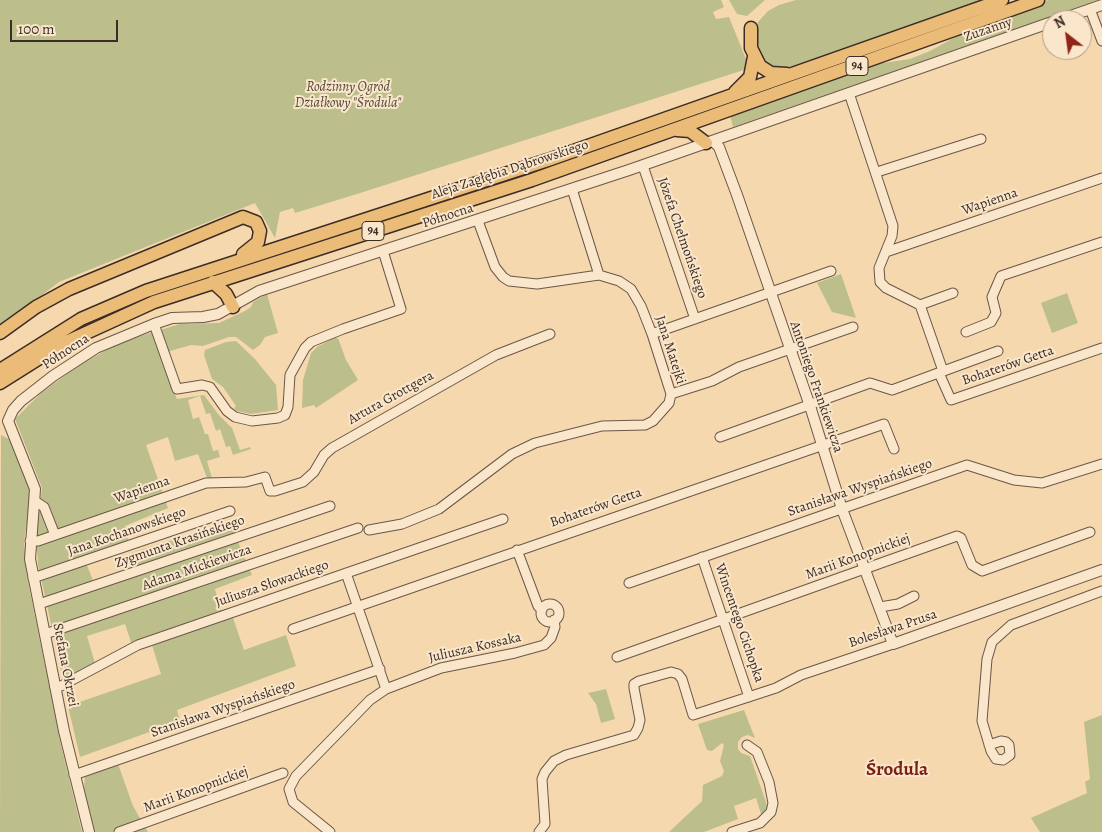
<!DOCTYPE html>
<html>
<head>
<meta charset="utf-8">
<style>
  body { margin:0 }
  #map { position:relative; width:1102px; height:832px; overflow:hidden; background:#f6d8af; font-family:Alegreya,serif }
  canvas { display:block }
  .north { position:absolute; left:1042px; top:10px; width:50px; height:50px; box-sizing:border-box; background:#f9e6cb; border:1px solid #ad9c89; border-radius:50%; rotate:330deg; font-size:14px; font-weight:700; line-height:20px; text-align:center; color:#3b2c26 }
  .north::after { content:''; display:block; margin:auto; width:18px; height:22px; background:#8f2418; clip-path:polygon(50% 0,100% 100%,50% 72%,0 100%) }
  .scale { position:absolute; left:10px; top:20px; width:108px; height:22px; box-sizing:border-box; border:2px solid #3b2c26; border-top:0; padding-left:6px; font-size:15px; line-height:18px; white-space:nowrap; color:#3b2c26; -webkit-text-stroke:4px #f9e6cb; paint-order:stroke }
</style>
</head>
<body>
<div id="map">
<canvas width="1102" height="832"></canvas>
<div class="north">N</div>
<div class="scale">100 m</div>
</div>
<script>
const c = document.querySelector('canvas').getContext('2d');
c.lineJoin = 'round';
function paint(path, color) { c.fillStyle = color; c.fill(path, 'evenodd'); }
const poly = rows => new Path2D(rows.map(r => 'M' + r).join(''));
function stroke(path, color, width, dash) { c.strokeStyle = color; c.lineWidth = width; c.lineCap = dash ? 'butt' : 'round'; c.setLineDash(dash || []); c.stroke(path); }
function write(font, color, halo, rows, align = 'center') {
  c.font = font + ' Alegreya,serif'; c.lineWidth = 4; c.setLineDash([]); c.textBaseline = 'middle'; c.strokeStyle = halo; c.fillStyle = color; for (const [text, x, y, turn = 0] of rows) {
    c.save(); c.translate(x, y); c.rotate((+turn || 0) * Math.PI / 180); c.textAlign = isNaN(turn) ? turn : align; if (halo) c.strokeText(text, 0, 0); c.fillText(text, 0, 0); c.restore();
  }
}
paint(poly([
  [0,0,721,0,724,7,713,12,716,19,729,17,748,64,747,69,357,194,295,213,293,208,280,212,275,238,255,203,59,282,0,327],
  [729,0,765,0,747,16,737,14],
  [796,0,990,0,780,70,760,61,755,34,758,22,768,11,779,5],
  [1048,0,1098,0,733,127,730,115,877,64,910,59,930,51,959,35],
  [841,274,856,318,832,312,817,283],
  [1067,293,1078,323,1052,333,1041,303],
  [267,294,278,333,265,337,260,345,253,350,236,337,229,337,203,346,191,345,170,351,161,359,177,399,204,395,218,414,232,428,240,450,250,447,251,449,233,455,230,446,226,447,220,429,216,431,210,413,206,414,200,396,188,400,193,419,199,417,205,434,208,434,213,451,218,450,220,457,207,461,212,478,207,478,198,454,175,461,168,437,146,445,168,508,125,526,130,547,86,563,94,583,124,574,135,567,131,553,194,533,197,542,232,528,252,575,215,589,224,620,233,618,244,650,286,635,296,666,177,710,180,721,80,757,68,706,161,674,152,645,134,651,125,624,87,636,97,670,65,689,38,564,36,535,42,488,15,419,41,393,81,364,121,342,180,324,219,323,245,311,251,307,253,302],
  [334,338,338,338,346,360,358,380,316,408,314,405,302,408,303,380,311,353,317,347],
  [236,341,255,359,276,385,278,410,251,414,237,411,234,408,236,406,223,387,212,379,204,355,205,350,226,342],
  [1,435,11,440,32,489,24,541,27,577,61,745,82,832,0,832],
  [606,689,615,719,601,723,596,704,588,693],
  [744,710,755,738,748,735,742,737,738,742,738,749,741,753,750,756,768,808,762,817,756,798,734,806,738,819,704,832,669,832,702,801,703,785,722,776,724,771,720,761,724,745,722,743,712,751,707,750,698,724],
  [1102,715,1102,832,1040,832,1031,818,1087,793,1085,782,1090,779,1084,722],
  [118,764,133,806,148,832,94,832,84,789,85,775]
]), '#bcbf8b');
const minor = poly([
  [1090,9,1102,41],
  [849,93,893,226,892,236,879,268,880,282,886,288,920,305,943,371],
  [643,166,695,319],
  [877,172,981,139],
  [572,189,599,275],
  [886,252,1102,178],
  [920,305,953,293],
  [154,324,177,389,202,385,210,387,227,411,235,417,252,421,278,418,285,415,288,407,290,375,305,348,311,342,343,329,401,309,383,251],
  [966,332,991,322,996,313,992,297,1001,276,1102,242],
  [652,334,831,271],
  [939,373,951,400,1102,348],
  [671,394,712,381,739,367,853,327],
  [720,437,870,383,892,390,998,351],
  [35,501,44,507,55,535],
  [369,530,402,524,439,509,512,454,535,443,602,426,645,425,653,421,669,403,671,394,652,334,641,306,631,289,619,281,599,275,537,284,509,281,503,277,495,267,478,221],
  [30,541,38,541,206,483,246,482,265,477,270,491,275,491,303,482,314,472,324,455,332,448,496,355,550,334],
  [517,550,538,606,542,610],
  [702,557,749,697],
  [346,573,386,689],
  [33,578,230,511],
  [629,583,967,465,1014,480,1042,483,1102,464],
  [39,604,330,506],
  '541 613a9 9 0 1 1 18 0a9 9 0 1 1-18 0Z',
  [880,607,898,604,914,596],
  [293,629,884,424,894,449],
  [45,634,358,528],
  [617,657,957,536,961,538,972,565,982,571,1090,532],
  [55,687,61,686,138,645,503,519],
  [989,745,1001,741,1006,742,1009,745,1010,755,1003,760,996,759,991,751,982,721,987,659,992,642,1011,625,1102,591],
  [74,775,380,669],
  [119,832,283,773],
  [330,832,293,802,289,789,296,776,370,700,386,689,441,668,515,653,544,645,551,638,555,627,554,620],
  [539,832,545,824,542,779,545,772,554,761,566,755,634,735,638,728,640,720,634,688,634,684,639,681,671,672,678,674,682,679,693,715,776,688,801,675,893,644],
  [732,832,760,823,771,812,773,803,769,782,757,752,747,745]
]);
const tertiary = poly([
  [1059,20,1102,5],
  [713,141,719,147,737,195,810,406,842,509,893,644,1102,570],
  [89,832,64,731,30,559,35,489,8,421,13,410,21,401,53,376,96,348,154,324,172,318,203,317,218,314,259,291,629,170,1052,22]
]);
const primary = poly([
  [751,28,751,48,760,66,771,73,787,74],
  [735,92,750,77,754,57],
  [677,130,690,131,706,143],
  [213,282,226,294,233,307],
  [0,333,36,307,69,289,243,217,256,222,260,231,258,242,243,254],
  [0,370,81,319,146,291,548,160,1002,0],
  [0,383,62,344,154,302,532,180,1038,0]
]);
stroke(minor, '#6a5748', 11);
stroke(tertiary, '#6a5748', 12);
stroke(primary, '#3b2c26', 15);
stroke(minor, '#f9e6cb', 9);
stroke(tertiary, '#f9e6cb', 10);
stroke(primary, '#ebbc78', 12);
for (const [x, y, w] of [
  [857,66,22],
  [373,231,22]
]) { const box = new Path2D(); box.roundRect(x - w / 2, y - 9.5, w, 19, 4); c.fillStyle = '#f9e6cb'; c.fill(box); stroke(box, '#3b2c26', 1); }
write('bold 12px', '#3b2c26', null, [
  ["94",857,66],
  ["94",373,231]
]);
write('14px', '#3b2c26', '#f9e6cb', [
  ["Zuzanny",988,30,-19],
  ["Aleja Zagłębia Dąbrowskiego",510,170,-18],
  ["Wapienna",990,202,-19],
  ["Północna",448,216,-18],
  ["Józefa Chełmońskiego",682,238,71],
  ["Jana Matejki",670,350,72],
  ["Północna",66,352,-33],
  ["Bohaterów Getta",1008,366,-19],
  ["Antoniego Frankiewicza",816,387,71],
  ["Artura Grottgera",391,398,-29],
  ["Stanisława Wyspiańskiego",860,488,-19],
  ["Wapienna",142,490,-19],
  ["Bohaterów Getta",596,508,-19],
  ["Jana Kochanowskiego",127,532,-19],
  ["Zygmunta Krasińskiego",180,542,-19],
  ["Marii Konopnickiej",858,557,-20],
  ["Adama Mickiewicza",197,568,-19],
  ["Juliusza Słowackiego",272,584,-19],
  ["Wincentego Cichopka",739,623,71],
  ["Bolesława Prusa",893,629,-19],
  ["Juliusza Kossaka",475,648,-13],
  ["Stefana Okrzei",65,665,79],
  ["Stanisława Wyspiańskiego",223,709,-19],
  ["Marii Konopnickiej",196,790,-20]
]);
write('italic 14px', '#55493a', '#f9e6cb', [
  ["Rodzinny Ogród",348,88],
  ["Działkowy \"Środula\"",348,104]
]);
write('bold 19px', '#7a1f14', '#f9e6cb', [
  ["Środula",897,770]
]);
</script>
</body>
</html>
